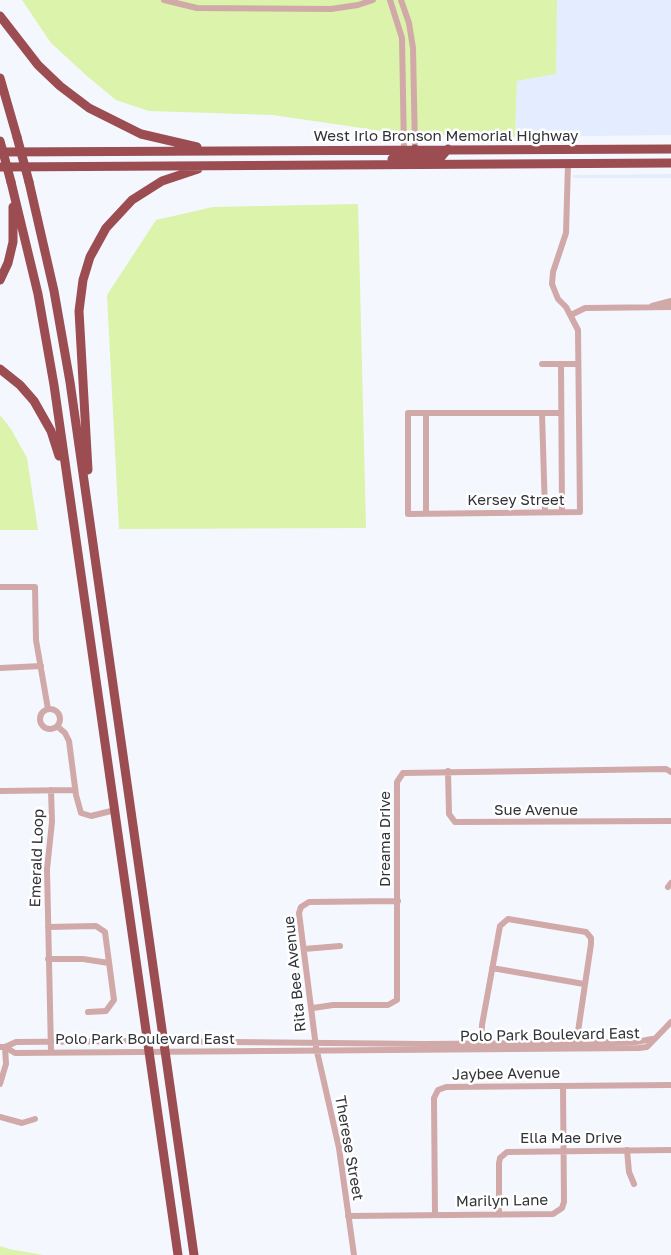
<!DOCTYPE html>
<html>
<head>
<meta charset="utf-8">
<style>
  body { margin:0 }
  canvas { display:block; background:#f4f7fe }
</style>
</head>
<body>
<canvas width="671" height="1255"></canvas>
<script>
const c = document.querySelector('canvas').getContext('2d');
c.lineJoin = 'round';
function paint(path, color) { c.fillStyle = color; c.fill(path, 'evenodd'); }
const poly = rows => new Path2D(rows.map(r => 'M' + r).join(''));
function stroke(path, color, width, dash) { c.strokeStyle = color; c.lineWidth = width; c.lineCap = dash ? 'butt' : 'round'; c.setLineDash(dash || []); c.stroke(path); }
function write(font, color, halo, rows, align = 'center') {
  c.font = font + ' "Golos Text",sans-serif'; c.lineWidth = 5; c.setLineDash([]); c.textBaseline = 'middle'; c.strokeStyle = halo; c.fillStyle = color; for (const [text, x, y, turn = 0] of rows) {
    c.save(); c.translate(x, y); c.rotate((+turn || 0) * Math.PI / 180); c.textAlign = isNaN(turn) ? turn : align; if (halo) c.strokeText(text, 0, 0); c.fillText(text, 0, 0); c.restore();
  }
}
paint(poly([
  [557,0,671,0,671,135,515,137,517,81,555,74],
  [671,174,671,178,573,178,573,175]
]), '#e4edff');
paint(poly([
  [22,0,557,0,556,74,517,81,515,137,498,133,416,136,273,115,149,111,116,100,87,76,51,43],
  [358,204,366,528,119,529,107,295,156,220,213,207],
  [0,415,11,429,27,458,38,530,0,530],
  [0,1246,9,1249,43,1255,0,1255]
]), '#dbf3ab');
stroke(poly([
  [164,0,197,8,331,9,358,5,373,0],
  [390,0,402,38,404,150],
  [401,0,409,23,413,48,415,149],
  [652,306,671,301],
  [571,315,585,308,671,307],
  [542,364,578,364],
  [561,364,562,512],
  [426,413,426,513],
  [542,413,545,512],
  [561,413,408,413,408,514,580,512,578,330,566,307,558,299,552,284,553,272,566,233,568,164],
  [0,587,35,587,36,640,48,709],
  [0,668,41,666],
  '40 719a10 10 0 1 1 20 0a10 10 0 1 1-20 0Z',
  [57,726,65,733,69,741,76,795,81,813,91,816,115,810],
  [448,771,449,814,455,822,671,821],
  [51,790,52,822,47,869,51,1052],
  [0,791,75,790],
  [668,887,671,883],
  [48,927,96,926,105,932,114,1000,106,1011,88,1012],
  [304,949,340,946],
  [48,959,83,959,109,963],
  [492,968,584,984],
  [313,1008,333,1005,388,1005,397,1000,397,782,403,773,666,769,671,772],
  [481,1045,482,1025,500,926,508,919,586,932,591,938,591,944,576,1045],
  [0,1047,5,1047,16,1042,135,1041,425,1044,636,1042,652,1039],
  [5,1047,15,1053,639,1048,647,1047,671,1022],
  [0,1084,6,1064,5,1047],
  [0,1117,22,1123,35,1119],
  [627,1150,629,1172,634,1184],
  [435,1215,434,1098,438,1090,446,1087,671,1085],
  [499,1215,499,1163,500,1158,507,1152,671,1150],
  [348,1216,553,1214,562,1208,564,1202,563,1086],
  [354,1255,339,1148,316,1047,299,913,301,907,309,902,398,901]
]), '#d1a9a9', 6);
stroke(poly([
  [0,16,38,65,60,86,89,108,141,134,197,147],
  [0,78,17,137],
  [0,152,671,149],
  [392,159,410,157,415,149],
  [408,163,417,158,441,157,448,149],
  [0,167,671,163],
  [11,182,38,294,54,385,178,1255],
  [29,182,54,291,70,382,194,1255],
  [0,280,8,263,13,242,13,207],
  [0,369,20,385,34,401,51,431,59,456],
  [88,470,79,311,83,280,90,257,106,228,132,200,162,181,198,169]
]), '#9b4d51', 9);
stroke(poly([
  [17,137,29,182],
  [0,141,11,182]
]), '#9b4d51', 9);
write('15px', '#313337', '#fff', [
  ["West Irlo Bronson Memorial Highway",446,136],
  ["Kersey Street",516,500],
  ["Sue Avenue",536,810],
  ["Dreama Drive",385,839,-90],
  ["Emerald Loop",37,858,-88],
  ["Rita Bee Avenue",295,974,-96],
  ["Polo Park Boulevard East",550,1035,-1],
  ["Polo Park Boulevard East",145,1039],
  ["Jaybee Avenue",506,1074,-1],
  ["Ella Mae Drive",571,1138],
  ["Therese Street",349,1148,80],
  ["Marilyn Lane",502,1201,-1]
]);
</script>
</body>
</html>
